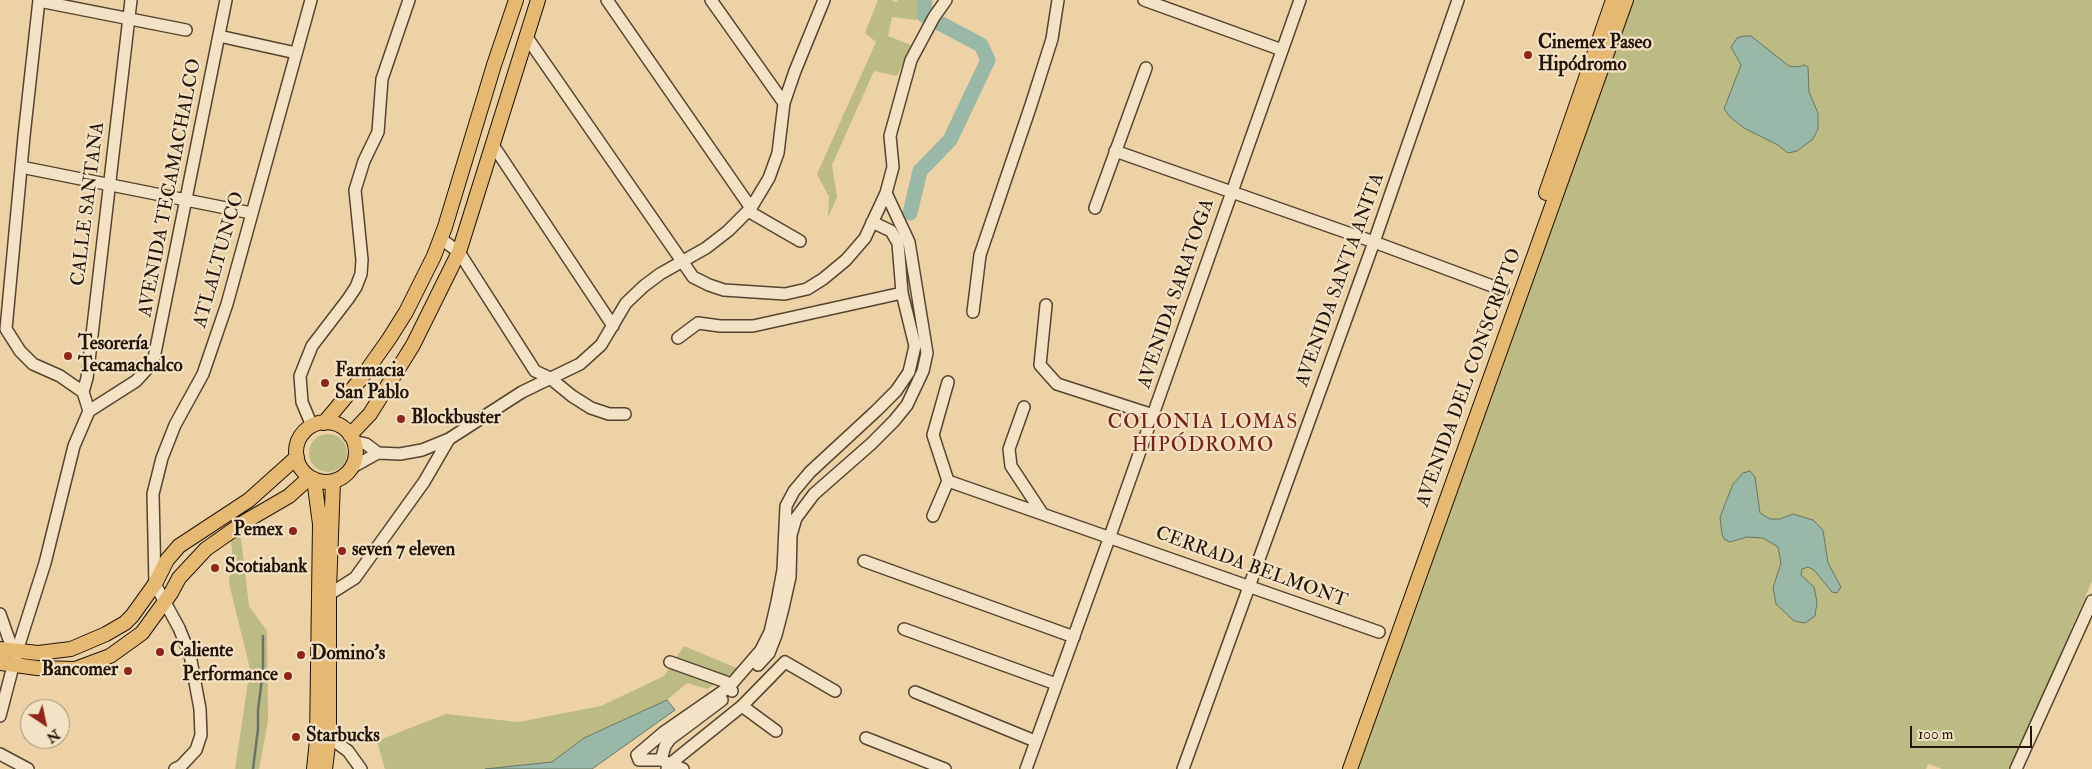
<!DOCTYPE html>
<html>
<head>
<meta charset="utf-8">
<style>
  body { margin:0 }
  #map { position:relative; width:2092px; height:769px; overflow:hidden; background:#edd2a5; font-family:"IM FELL Double Pica",serif }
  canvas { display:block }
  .north { position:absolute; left:20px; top:699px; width:50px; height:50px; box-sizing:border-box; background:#f3e2c4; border:1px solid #9f9078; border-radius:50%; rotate:146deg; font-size:14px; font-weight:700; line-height:20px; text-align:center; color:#221407 }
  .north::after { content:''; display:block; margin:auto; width:18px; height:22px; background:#8f2418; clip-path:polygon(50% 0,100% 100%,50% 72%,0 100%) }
  .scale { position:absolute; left:1910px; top:726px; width:122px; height:22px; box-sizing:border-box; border:2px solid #221407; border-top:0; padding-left:6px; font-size:15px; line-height:18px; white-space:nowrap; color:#221407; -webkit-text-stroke:4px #f3e2c4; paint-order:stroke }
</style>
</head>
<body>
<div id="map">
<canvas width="2092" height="769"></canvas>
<div class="north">N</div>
<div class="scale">100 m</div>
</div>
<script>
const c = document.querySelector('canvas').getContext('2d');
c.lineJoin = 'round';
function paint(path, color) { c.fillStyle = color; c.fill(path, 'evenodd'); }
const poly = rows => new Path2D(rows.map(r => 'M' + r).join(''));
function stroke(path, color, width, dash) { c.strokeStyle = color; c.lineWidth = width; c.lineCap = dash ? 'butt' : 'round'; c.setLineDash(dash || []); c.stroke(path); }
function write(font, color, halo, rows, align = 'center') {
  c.font = font + ' "IM FELL Double Pica",serif'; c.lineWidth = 4.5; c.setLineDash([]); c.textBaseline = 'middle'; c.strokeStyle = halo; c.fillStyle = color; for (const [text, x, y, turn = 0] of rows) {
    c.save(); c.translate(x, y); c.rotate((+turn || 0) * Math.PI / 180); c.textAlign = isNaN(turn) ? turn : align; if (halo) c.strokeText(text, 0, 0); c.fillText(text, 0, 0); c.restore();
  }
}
paint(poly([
  [878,0,891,0,896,2,898,0,923,0,917,20,892,17,888,36,911,45,897,76,874,71,832,165,837,197,828,218,829,197,817,174,876,42,865,33],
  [1634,0,2092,0,2092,581,2011,769,1942,769,1928,764,1926,769,1353,769,1602,82],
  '309 453a19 19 0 1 1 38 0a19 19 0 1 1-38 0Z',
  [240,530,249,606,267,631,268,721,259,769,235,769,250,669,229,583,232,551,230,534],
  [684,646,739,669,707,689,687,683,667,700,584,738,552,762,485,769,385,769,377,741,446,714,518,722,601,706,664,676]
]), '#bcbb84');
const water = poly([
  [1744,36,1751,36,1789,66,1798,67,1804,65,1808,67,1809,92,1818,113,1818,129,1813,139,1797,151,1788,153,1778,145,1744,128,1731,118,1724,109,1741,65,1731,47,1737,38,1744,36],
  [1750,471,1755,477,1760,513,1770,519,1780,519,1793,514,1813,520,1823,530,1828,563,1841,587,1837,593,1832,592,1814,570,1808,567,1802,569,1801,575,1814,587,1817,602,1815,616,1805,623,1794,621,1776,604,1773,588,1781,563,1778,547,1763,538,1747,537,1730,542,1724,539,1722,534,1720,517,1733,484,1743,473,1750,471],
  [667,700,675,710,592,769,485,769,552,762,584,738,667,700]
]);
paint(water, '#99b8a7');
stroke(water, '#697667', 1);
stroke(poly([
  [253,769,258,729,258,710,263,671,263,636]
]), '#697667', 2.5);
stroke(poly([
  [910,213,920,171,950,140,988,60,981,45,924,15,925,0]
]), '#99b8a7', 15);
const minor = poly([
  [39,0,24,136,6,329,20,351,33,364,60,376,83,392],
  [607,0,751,208],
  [711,0,784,103],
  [1144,0,1282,50],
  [39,1,186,30],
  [219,36,296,53],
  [526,36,693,277,709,285,724,290,785,294,807,289,823,279,846,260,865,238,886,193,893,167,890,136,911,60,934,17,946,0],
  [493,145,613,326],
  [1115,151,1374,242,1503,290],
  [21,167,251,213],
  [1095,208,1146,68],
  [748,211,800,241],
  [441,239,459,252,535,371,550,378,572,396,591,408,609,414,625,414],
  [1046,305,1040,365,1057,384,1153,415],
  [973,312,980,255,1031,105,1052,39,1058,0],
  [678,338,698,323,720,326,753,326,902,293],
  [948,382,933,435,948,481],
  [1024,407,1009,449,1011,466,1042,513],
  [89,411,136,381,147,369,154,358,226,0],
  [89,411,83,392,87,378,131,0],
  [312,426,302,402,300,376,312,346,348,299,356,287,361,274,362,260,355,190,364,161,378,132,382,79,409,0],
  [353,441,366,444,378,453],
  [351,468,378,453,400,454,422,450,449,439,522,392,580,364,601,345,626,303,644,286,660,274,706,248,728,231,751,208,769,178,778,153,784,103,795,71,824,0],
  [948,481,1379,632],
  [933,516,948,481],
  [864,561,1074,637],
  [328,595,355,578,424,482,449,439],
  [0,614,13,651],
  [904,629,1056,684],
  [670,662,726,682,732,691],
  [758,665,769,653,776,635,783,608,790,577,791,535,796,518,814,494,871,444,894,421,907,405,923,371,927,353,909,242,886,193],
  [915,692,1035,741],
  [742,706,776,731],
  [0,716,17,651,45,563,74,446,89,411],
  [329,737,348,751,361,769],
  [866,738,945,769],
  [0,754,28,769],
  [661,760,665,746,670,739,722,700],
  [175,769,181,766,196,750,201,735,200,709,190,655,179,628,155,584,153,494,162,458,175,425,203,374,227,304,311,0],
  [667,769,670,764,742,706,785,662,835,691],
  [683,769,661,760,639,760,637,755,664,732,729,687,761,650,770,632,777,602,783,570,786,506,794,491,810,472,876,411,896,391,909,372,915,346,902,293,898,243,891,231,872,222],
  [1026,769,1110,536,1300,0],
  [1183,769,1374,242,1458,0],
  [2016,769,2092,601]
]);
const major = poly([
  [1546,193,1613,0],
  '296 452a30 30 0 1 1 60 0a30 30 0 1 1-60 0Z',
  [324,423,360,380,389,339,406,312,434,256,445,227,494,65,516,0],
  [350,435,370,414,413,345,459,252,538,0],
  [0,649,38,653,71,649,106,634,125,623,132,616,155,584,167,560,179,546,249,500,297,457],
  [0,663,37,668,75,669,110,656,142,633,171,593,179,578,206,549,246,521,289,496,310,477],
  [314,769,317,740,320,524,314,479],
  [325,769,329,737,329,590,333,481],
  [1350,769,1626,0]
]);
stroke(minor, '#55442e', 14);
stroke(major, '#221407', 16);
stroke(minor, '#f3e2c4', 11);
stroke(major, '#e6b972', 14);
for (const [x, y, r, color] of [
  [1528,55,5,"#8f2418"],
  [68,356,5,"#8f2418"],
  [325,383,5,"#8f2418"],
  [401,419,5,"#8f2418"],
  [293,531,5,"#8f2418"],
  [342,551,5,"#8f2418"],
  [215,568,5,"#8f2418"],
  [160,652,5,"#8f2418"],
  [301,655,5,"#8f2418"],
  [128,671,5,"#8f2418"],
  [288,676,5,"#8f2418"],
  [296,737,5,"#8f2418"]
]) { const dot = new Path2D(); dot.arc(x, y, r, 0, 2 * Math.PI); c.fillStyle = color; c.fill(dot); stroke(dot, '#f3e2c4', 2); }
write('bold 19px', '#221407', '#f3e2c4', [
  ["Cinemex Paseo",1538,44],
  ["Hipódromo",1538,66],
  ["Tesorería",78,345],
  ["Tecamachalco",78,367],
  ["Farmacia",335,372],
  ["San Pablo",335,394],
  ["Blockbuster",411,419],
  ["Pemex",283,531,"right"],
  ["seven 7 eleven",352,551],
  ["Scotiabank",225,568],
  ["Caliente",170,652],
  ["Domino's",311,655],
  ["Bancomer",118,671,"right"],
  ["Performance",278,676,"right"],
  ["Starbucks",306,737]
], 'left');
write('19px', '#221407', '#f3e2c4', [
  ["AVENIDA TECAMACHALCO",171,188,-79],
  ["CALLE SANTANA",89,204,-83],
  ["ATLALTUNCO",220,260,-74],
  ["AVENIDA SANTA ANITA",1341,280,-70],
  ["AVENIDA SARATOGA",1177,294,-71],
  ["AVENIDA DEL CONSCRIPTO",1470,378,-70],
  ["CERRADA BELMONT",1251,568,20]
]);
c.letterSpacing = '1px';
write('20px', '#7a1f14', '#f3e2c4', [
  ["COLONIA LOMAS",1203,424],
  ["HIPÓDROMO",1203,447]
]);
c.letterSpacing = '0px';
</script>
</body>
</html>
